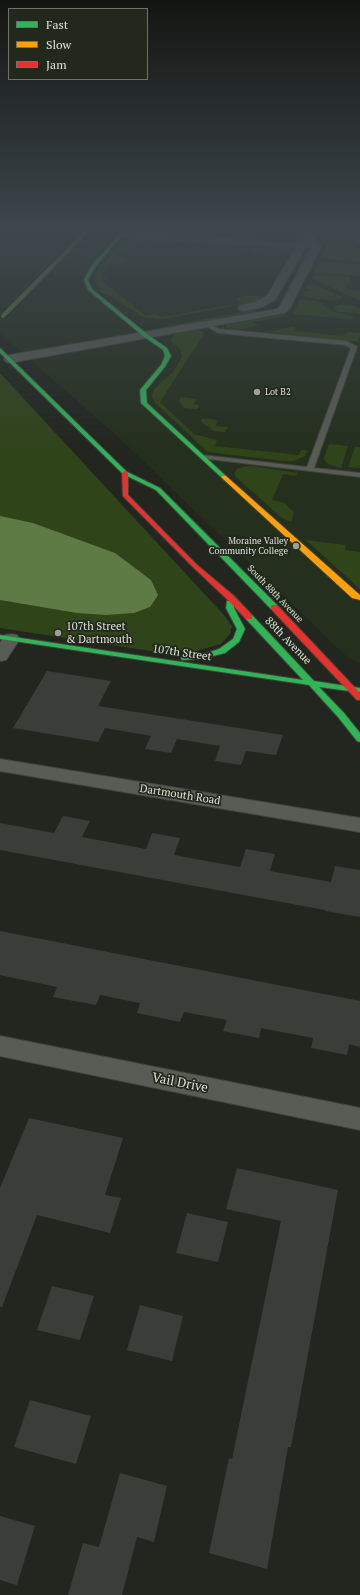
<!DOCTYPE html>
<html>
<head>
<meta charset="utf-8">
<style>
  body { margin:0 }
  #map { position:relative; width:360px; height:1595px; overflow:hidden; background:#22261f; font-family:"PT Serif",serif }
  canvas { display:block }
  .legend { position:absolute; left:8px; top:8px; width:140px; height:72px; box-sizing:border-box; background:#22291c; border:1px solid #6d7368; margin:0; padding:5px 7px; list-style:none; font-size:12px; color:#dde2d9 }
  .legend li { display:flex; align-items:center; gap:8px; height:20px }
  .legend b { width:20px; border:1px solid #6d7368 }
</style>
</head>
<body>
<div id="map">
<canvas width="360" height="1595"></canvas>
<ul class="legend">
<li><b style="height:5px;background:#30b455"></b>Fast</li>
<li><b style="height:5px;background:#ff9f0a"></b>Slow</li>
<li><b style="height:5px;background:#e5322d"></b>Jam</li>
</ul>
</div>
<script>
const c = document.querySelector('canvas').getContext('2d');
c.lineJoin = 'round';
function paint(path, color) { c.fillStyle = color; c.fill(path, 'evenodd'); }
const poly = rows => new Path2D(rows.map(r => 'M' + r).join(''));
function stroke(path, color, width, dash) { c.strokeStyle = color; c.lineWidth = width; c.lineCap = dash ? 'butt' : 'round'; c.setLineDash(dash || []); c.stroke(path); }
function write(font, color, halo, rows, align = 'center') {
  c.font = font + ' "PT Serif",serif'; c.lineWidth = 3.5; c.setLineDash([]); c.textBaseline = 'middle'; c.strokeStyle = halo; c.fillStyle = color; for (const [text, x, y, turn = 0] of rows) {
    c.save(); c.translate(x, y); c.rotate((+turn || 0) * Math.PI / 180); c.textAlign = isNaN(turn) ? turn : align; if (halo) c.strokeText(text, 0, 0); c.fillText(text, 0, 0); c.restore();
  }
}
paint(poly([
  [0,228,360,228,360,663,348,658,115,434,0,333]
]), '#252f1d');
paint(poly([
  [135,228,151,228,149,231,288,242,289,239,296,241,291,243,142,233,136,231],
  [305,228,319,228,358,246,353,248,360,251,360,262,321,258,329,241,322,236],
  [130,237,143,238,139,243,129,243,117,257,126,259,122,264,110,264,100,276,110,278,101,280,145,315,156,314,161,317,241,303,237,299,245,295,264,297,258,301,245,304,163,319,142,317,112,297,102,293,95,282,94,277,98,269,125,239],
  [166,239,255,246,261,248,259,252,253,253,250,252,252,249,159,241,156,245,152,244,157,240],
  [323,262,360,265,360,276,314,273,317,266,321,266,322,265,318,264,319,263],
  [314,274,351,277,346,289,360,291,360,301,315,280,312,278],
  [313,284,341,296,343,298,331,301,302,296,305,291,310,291,310,289,306,289,308,285],
  [300,299,320,302,331,311,352,316,355,318,349,319,293,314],
  [344,304,352,305,360,309,360,313,339,312,333,309,335,306],
  [254,310,258,311,167,328,162,327],
  [278,315,286,315,285,316,253,322,258,325,256,326,234,330,226,327,226,325,230,324],
  [292,327,295,328,295,331,343,336,347,332,360,333,360,335,357,342,268,332],
  [197,330,205,332,160,402,194,434,217,440,215,446,299,455,301,450,304,450,308,451,305,456,294,461,284,461,208,452,155,403,152,396,154,389,173,372,182,357,180,349,171,342,172,337,177,333],
  [0,373,223,614,232,626,230,634,221,644,196,651,151,651,0,628],
  [182,397,196,399,194,404,199,405,197,409,184,408,179,401,180,398],
  [202,418,217,420,216,426,228,427,225,432,214,431,200,421],
  [329,444,348,446,341,468,330,465,325,461,324,458],
  [355,447,360,447,360,468,348,467],
  [252,466,298,473,295,476,283,474,272,500,284,503,294,512,291,522,282,518,236,477,234,473,237,469,242,467],
  [306,540,346,545,345,550,360,552,360,589]
]), '#30441a');
paint(poly([
  [0,516,33,523,115,553,151,580,158,595,150,607,134,613,106,615,77,613,0,600]
]), '#5e7a45');
stroke(poly([
  [3,316,90,228]
]), '#5e7a45', 4);
paint(poly([
  [47,671,111,681,98,706,283,735,276,755,246,751,241,765,215,761,220,746,177,739,171,753,145,749,151,736,105,728,98,742,13,728],
  [63,816,90,821,82,837,146,849,152,833,180,838,174,855,240,867,246,849,275,854,270,871,331,882,335,866,360,870,360,917,325,911,325,910,0,850,0,823,54,833],
  [0,931,360,1001,360,1047,349,1044,347,1055,311,1048,313,1038,261,1028,259,1038,223,1031,227,1020,184,1012,180,1022,137,1013,140,1003,100,995,96,1005,53,997,57,987,0,975],
  [29,1118,123,1138,105,1195,121,1198,110,1233,37,1215,2,1307,0,1307,0,1188],
  [237,1168,338,1190,291,1447,288,1447,267,1569,209,1553,229,1458,232,1459,281,1221,226,1209],
  [187,1213,228,1222,218,1262,176,1253],
  [52,1286,94,1296,80,1340,37,1330],
  [140,1305,183,1316,172,1361,127,1350],
  [30,1400,91,1416,76,1464,14,1447],
  [120,1473,167,1486,154,1542,137,1537,122,1595,68,1595,83,1543,99,1547],
  [0,1516,35,1526,17,1585,0,1580]
]), '#3b3e38');
const lane = poly([
  [326,228,332,228,360,241,360,244,326,228],
  [206,324,210,324,219,329,346,341,356,346,357,347,314,468,360,473,360,477,200,458,200,456,202,455,307,467,351,348,345,345,218,333,206,326,206,324]
]);
const street = poly([
  [286,228,299,228,316,236,317,241,321,247,290,308,285,313,10,363,6,362,4,359,6,356,10,355,277,309,280,306,311,246,306,247,275,300,263,307,243,311,239,310,238,308,239,306,256,302,267,296,295,248,122,237,117,234,122,231,288,243,308,240,286,228],
  [11,634,17,635,20,639,6,660,0,661,0,643,5,635,11,634],
  [0,759,360,818,360,832,0,771,0,759],
  [0,1036,360,1108,360,1130,0,1056,0,1036]
]);
const fast = poly([
  [125,228,129,228,96,266,88,280,92,289,147,334,167,348,171,356,165,367,146,390,147,403,226,476,226,478,222,478,141,403,140,390,161,365,165,356,163,350,143,336,88,290,84,280,92,265,125,228],
  [0,348,127,472,160,488,277,605,277,609,271,609,156,490,123,474,0,353,0,348],
  [227,601,230,601,234,603,234,608,245,629,239,642,225,653,201,659,182,660,181,658,182,656,201,655,219,649,233,639,237,629,226,608,227,601],
  [246,615,252,615,314,681,360,688,360,692,357,692,319,687,344,713,360,733,360,742,357,741,338,717,309,685,0,639,0,635,303,680,246,619,246,615]
]);
const slow = poly([
  [222,476,226,476,360,595,360,600,352,598,222,478,222,476]
]);
const jam = poly([
  [125,471,128,473,128,495,196,564,234,596,252,615,252,619,246,619,228,600,192,566,123,496,122,473,125,471],
  [271,605,277,605,360,693,360,700,357,700,271,609,271,605]
]);
stroke(lane, '#40433e', 2);
stroke(street, '#40433e', 2);
stroke(fast, '#40433e', 2);
stroke(slow, '#40433e', 2);
stroke(jam, '#40433e', 2);
paint(lane, '#585c54');
paint(street, '#585c54');
paint(fast, '#30b455');
paint(slow, '#ff9f0a');
paint(jam, '#e5322d');
const sky = c.createLinearGradient(0, 0, 0, 451);
sky.addColorStop(0, '#131511');
sky.addColorStop(0.51, '#3e474d');
sky.addColorStop(1, '#3e474d00');
c.fillStyle = sky;
c.fillRect(0, 0, 360, 451);
for (const [x, y, r, color] of [
  [257,392,4,"#9ca098"],
  [296,546,4,"#9ca098"],
  [58,633,4,"#9ca098"]
]) { const dot = new Path2D(); dot.arc(x, y, r, 0, 2 * Math.PI); c.fillStyle = color; c.fill(dot); stroke(dot, '#22291c', 1.5); }
write('9px', '#dde2d9', '#22291c', [
  ["Lot B2",265,392],
  ["Moraine Valley",288,541,"right"],
  ["Community College",288,551,"right"]
], 'left');
write('9px', '#dde2d9', '#22291c', [
  ["South 88th Avenue",275,594,46]
]);
write('11px', '#dde2d9', '#22291c', [
  ["107th Street",66,627],
  ["& Dartmouth",66,640]
], 'left');
write('11px', '#dde2d9', '#22291c', [
  ["88th Avenue",288,641,46],
  ["107th Street",182,653,8],
  ["Dartmouth Road",180,795,9]
]);
write('13px', '#dde2d9', '#22291c', [
  ["Vail Drive",180,1083,11]
]);
</script>
</body>
</html>
